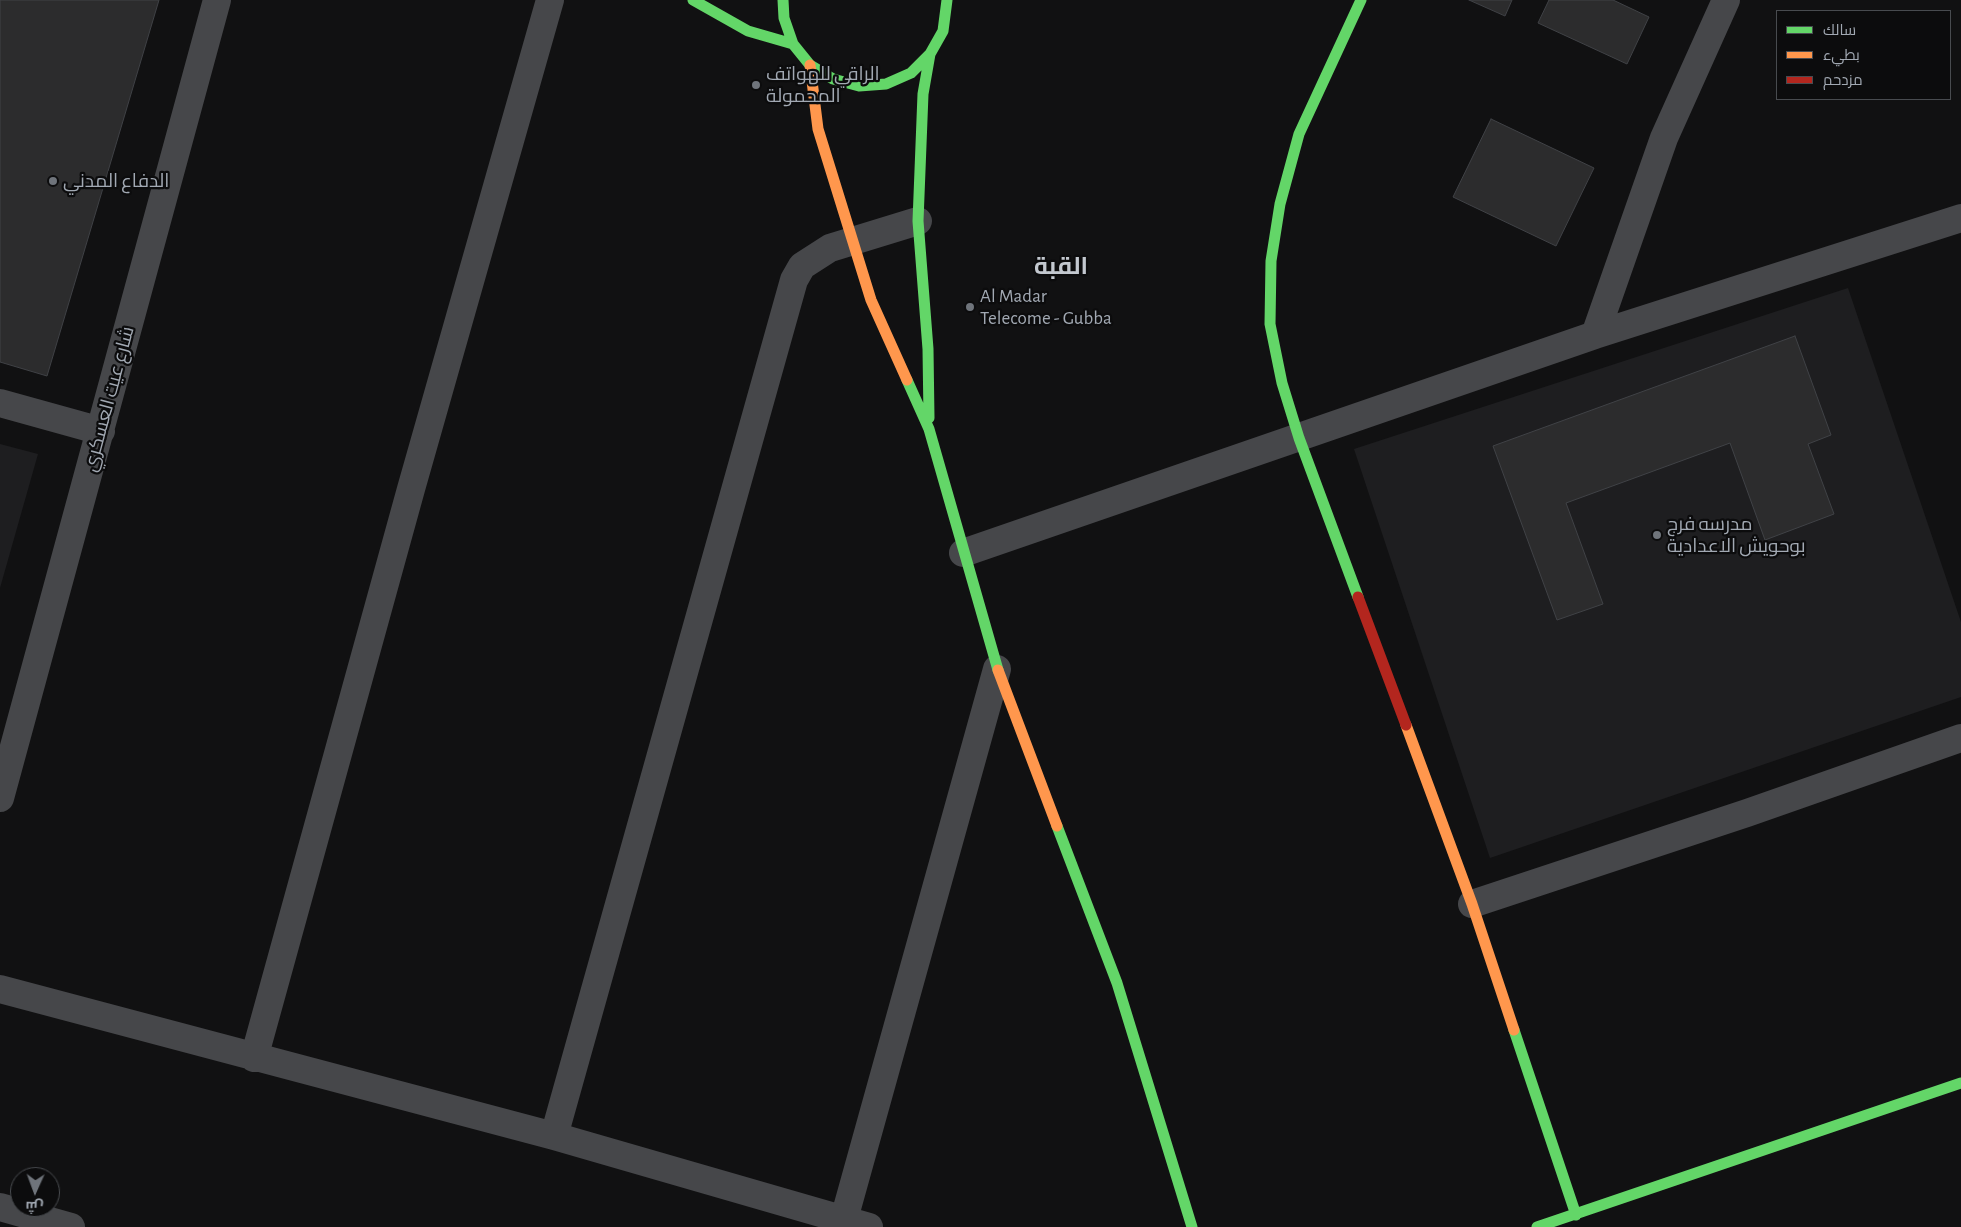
<!DOCTYPE html>
<html>
<head>
<meta charset="utf-8">
<style>
  body { margin:0 }
  #map { position:relative; width:1961px; height:1227px; overflow:hidden; background:#111112; font-family:"Alegreya Sans",Cairo,sans-serif }
  canvas { display:block }
  .legend { position:absolute; left:1776px; top:10px; width:175px; height:90px; box-sizing:border-box; background:#0c0c0d; border:1px solid #484b4f; margin:0; padding:6px 9px; list-style:none; font-size:15px; color:#a2a9b3 }
  .legend li { display:flex; align-items:center; gap:10px; height:25px }
  .legend b { width:25px; border:1px solid #484b4f }
  .north { position:absolute; left:10px; top:1167px; width:50px; height:50px; box-sizing:border-box; background:#0c0c0d; border:1px solid #484b4f; border-radius:50%; rotate:182deg; font-size:14px; font-weight:700; line-height:20px; text-align:center; color:#a2a9b3 }
  .north::after { content:''; display:block; margin:auto; width:18px; height:22px; background:#6f747b; clip-path:polygon(50% 0,100% 100%,50% 72%,0 100%) }
</style>
</head>
<body>
<div id="map">
<canvas width="1961" height="1227"></canvas>
<ul class="legend">
<li><b style="height:6px;background:#63d668"></b>سالك</li>
<li><b style="height:6px;background:#ff974d"></b>بطيء</li>
<li><b style="height:6px;background:#b3261e"></b>مزدحم</li>
</ul>
<div class="north">ش</div>
</div>
<script>
const c = document.querySelector('canvas').getContext('2d');
c.lineJoin = 'round';
function paint(path, color) { c.fillStyle = color; c.fill(path, 'evenodd'); }
const poly = rows => new Path2D(rows.map(r => 'M' + r).join(''));
function stroke(path, color, width, dash) { c.strokeStyle = color; c.lineWidth = width; c.lineCap = dash ? 'butt' : 'round'; c.setLineDash(dash || []); c.stroke(path); }
function write(font, color, halo, rows, align = 'center') {
  c.font = font + ' "Alegreya Sans",Cairo,sans-serif'; c.lineWidth = 4.5; c.setLineDash([]); c.textBaseline = 'middle'; c.strokeStyle = halo; c.fillStyle = color; for (const [text, x, y, turn = 0] of rows) {
    c.save(); c.translate(x, y); c.rotate((+turn || 0) * Math.PI / 180); c.textAlign = isNaN(turn) ? turn : align; if (halo) c.strokeText(text, 0, 0); c.fillText(text, 0, 0); c.restore();
  }
}
paint(poly([
  [1848,288,1961,622,1961,697,1490,858,1354,449],
  [0,444,38,454,0,588]
]), '#1e1e20');
const building = poly([
  [0,0,159,0,47,376,0,362,0,0],
  [1469,0,1512,0,1505,16,1469,0],
  [1549,0,1613,0,1649,17,1627,64,1538,23,1549,0],
  [1491,119,1594,168,1556,246,1453,197,1491,119],
  [1795,336,1831,435,1808,444,1834,514,1765,540,1730,443,1566,503,1603,604,1557,620,1493,446,1795,336]
]);
paint(building, '#2c2c2d');
stroke(building, '#404246', 1);
stroke(poly([
  [1595,335,1664,138,1726,0],
  [0,403,101,431],
  [963,553,1595,335,1961,218],
  [0,798,217,0],
  [1472,904,1747,813,1961,738],
  [0,989,554,1136,869,1227],
  [254,1058,411,489,550,0],
  [554,1136,794,280,802,266,830,248,918,221],
  [0,1207,71,1227],
  [844,1219,997,669]
]), '#46474a', 28);
stroke(poly([
  [693,0,748,31,793,44],
  [783,0,784,18,793,44,810,65,833,79,859,86,886,84,911,73,930,54,943,31,947,0],
  [907,380,929,429,998,670],
  [929,418,928,349,918,221,923,94,930,54],
  [1358,597,1299,438,1282,383,1270,324,1271,261,1280,204,1299,134,1361,0],
  [1057,826,1117,983,1192,1227],
  [1514,1030,1576,1215],
  [1537,1227,1961,1083]
]), '#63d668', 11);
stroke(poly([
  [810,65,818,129,871,300,907,380],
  [998,670,1057,826],
  [1406,725,1472,904,1514,1030]
]), '#ff974d', 11);
stroke(poly([
  [1358,597,1406,725]
]), '#b3261e', 11);
for (const [x, y, r, color] of [
  [756,85,5,"#6f747b"],
  [53,181,5,"#6f747b"],
  [970,307,5,"#6f747b"],
  [1657,535,5,"#6f747b"]
]) { const dot = new Path2D(); dot.arc(x, y, r, 0, 2 * Math.PI); c.fillStyle = color; c.fill(dot); stroke(dot, '#0c0c0d', 2); }
write('19px', '#a2a9b3', '#0c0c0d', [
  ["الراقي للهواتف",766,74],
  ["المحمولة",766,96],
  ["الدفاع المدني",63,181],
  ["Al Madar",980,296],
  ["Telecome - Gubba",980,318],
  ["مدرسه فرج",1667,524],
  ["بوحويش الاعدادية",1667,546]
], 'left');
write('19px', '#a2a9b3', '#0c0c0d', [
  ["شارع عيت العسكري",109,399,-75]
]);
write('bold 24px', '#c3c8cf', '#0c0c0d', [
  ["القبة",1061,267]
]);
</script>
</body>
</html>
